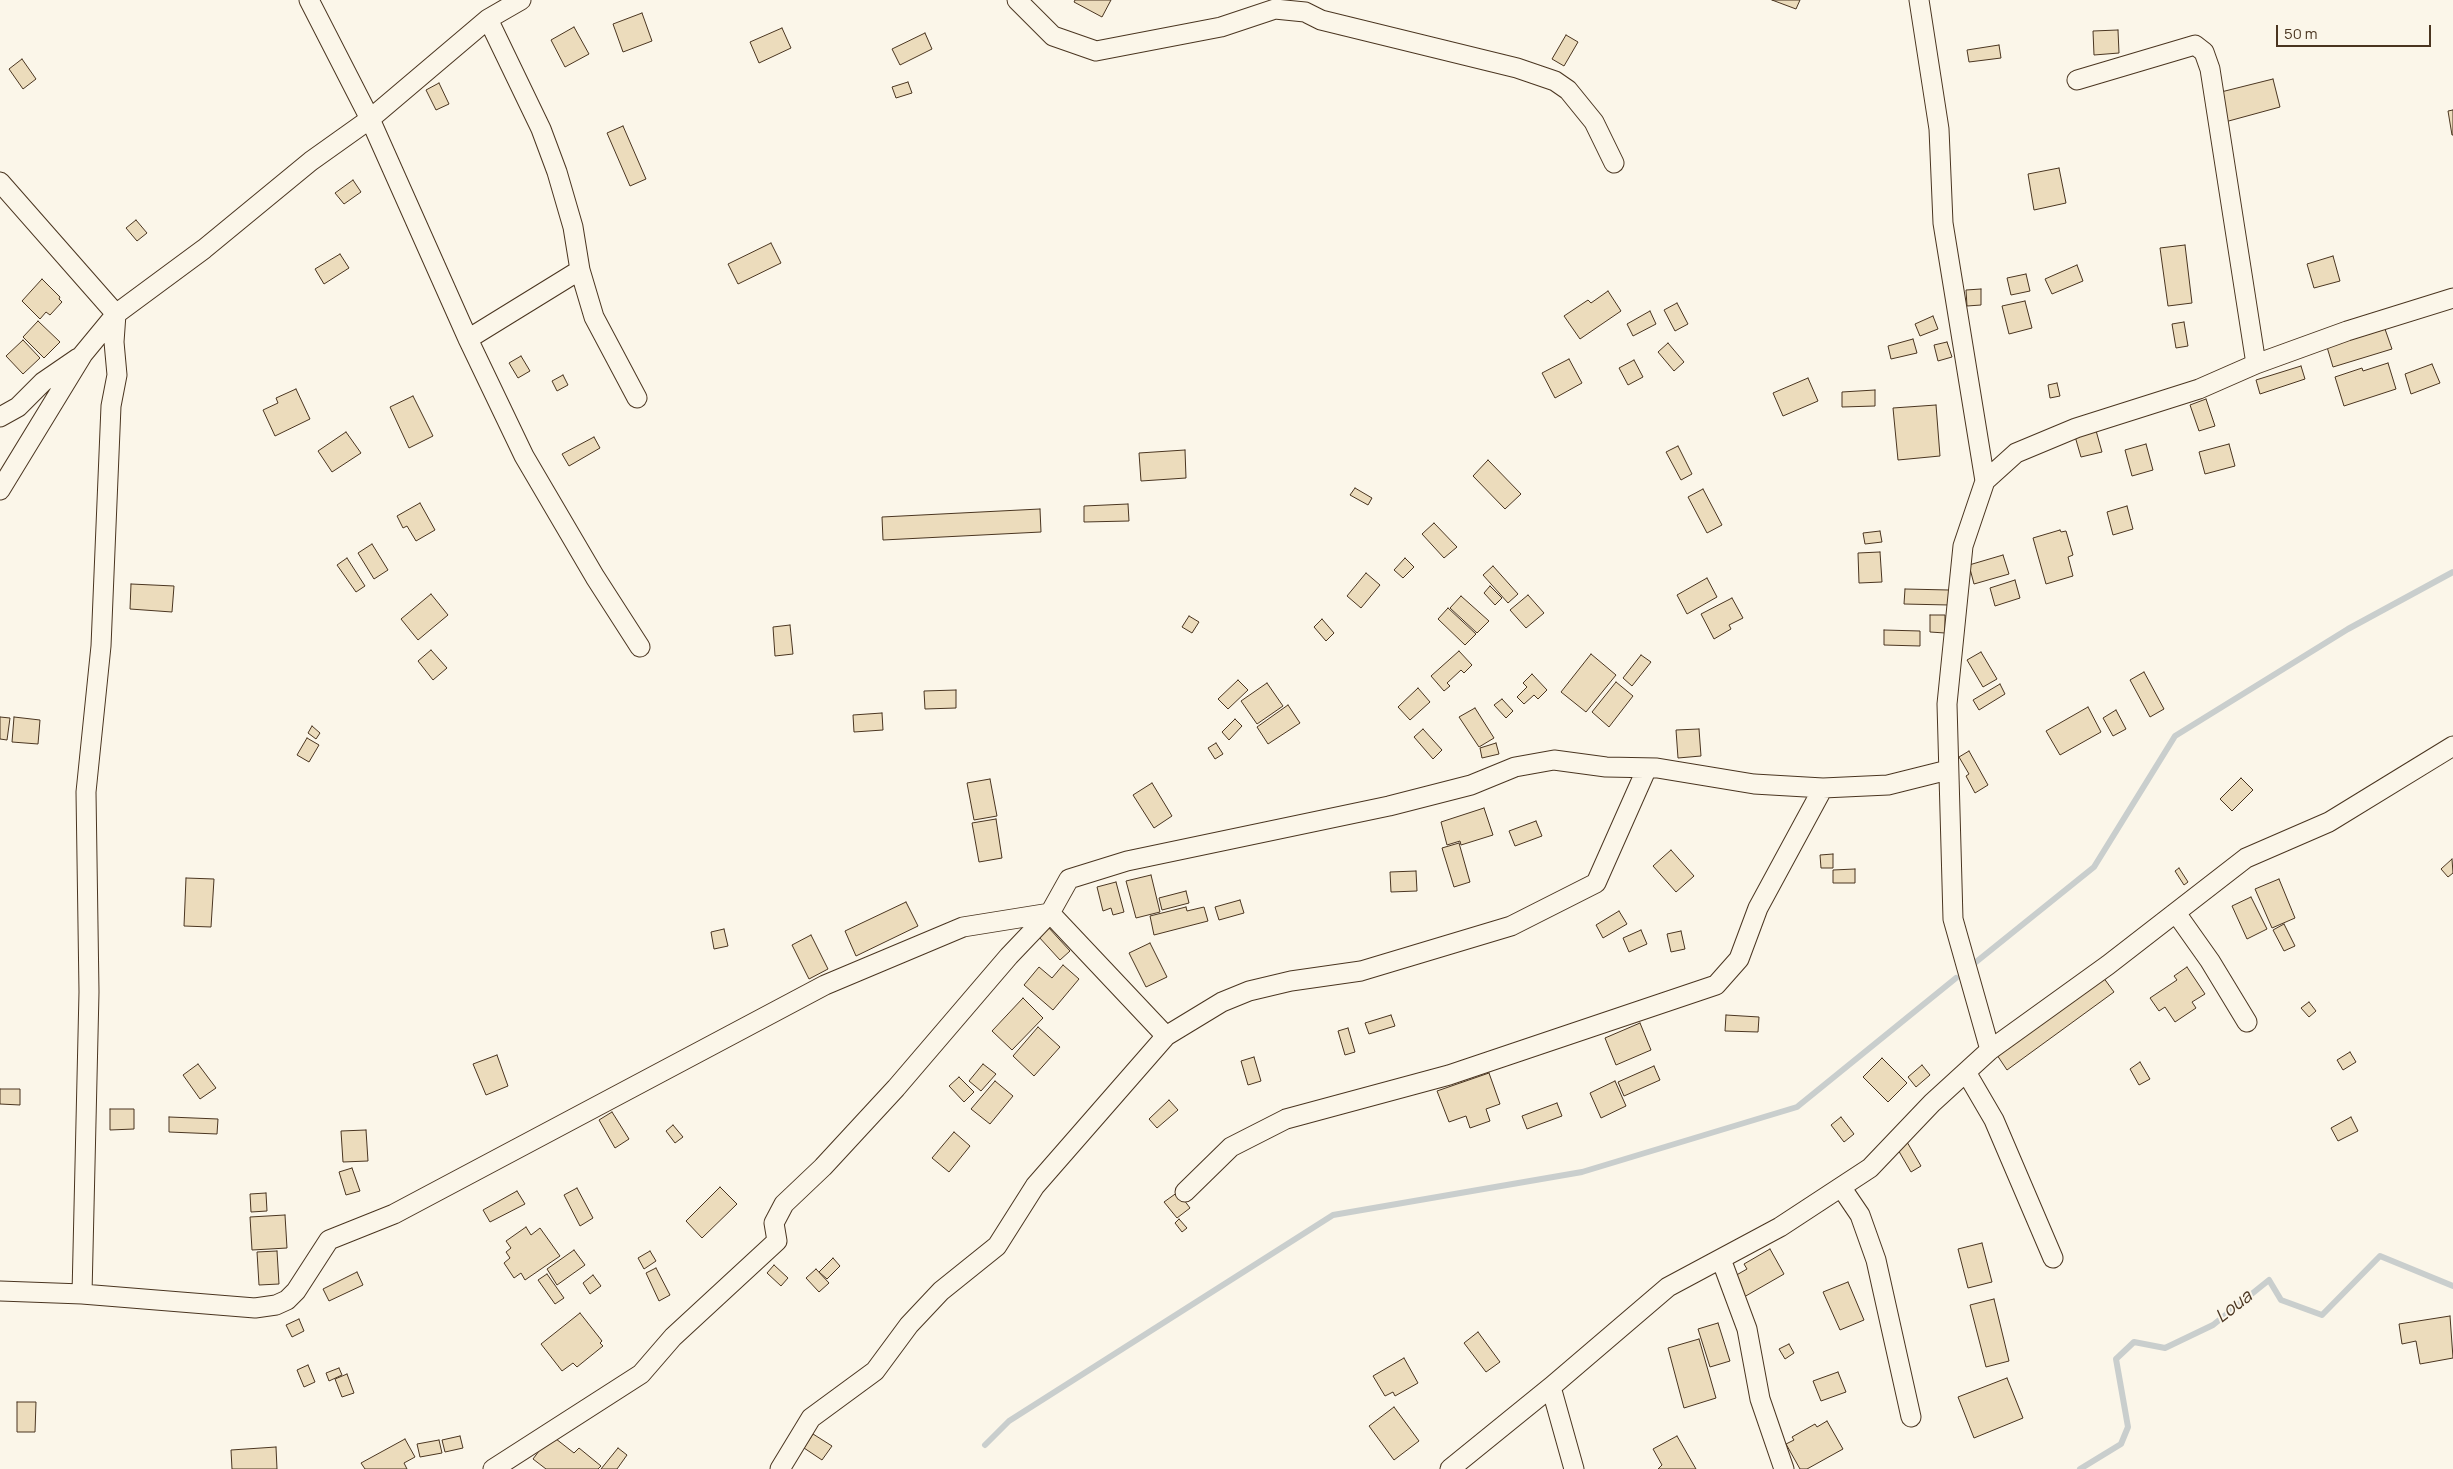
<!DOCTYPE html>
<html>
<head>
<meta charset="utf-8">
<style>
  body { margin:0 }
  #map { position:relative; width:2453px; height:1469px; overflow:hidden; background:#fbf6e9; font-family:Manrope,sans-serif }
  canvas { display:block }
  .scale { position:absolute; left:2276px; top:25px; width:155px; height:22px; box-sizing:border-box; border:2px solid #4a3520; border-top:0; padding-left:6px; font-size:15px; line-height:18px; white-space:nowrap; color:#4a3520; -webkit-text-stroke:4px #fbf6e9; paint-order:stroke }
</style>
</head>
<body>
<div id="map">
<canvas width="2453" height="1469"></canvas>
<div class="scale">50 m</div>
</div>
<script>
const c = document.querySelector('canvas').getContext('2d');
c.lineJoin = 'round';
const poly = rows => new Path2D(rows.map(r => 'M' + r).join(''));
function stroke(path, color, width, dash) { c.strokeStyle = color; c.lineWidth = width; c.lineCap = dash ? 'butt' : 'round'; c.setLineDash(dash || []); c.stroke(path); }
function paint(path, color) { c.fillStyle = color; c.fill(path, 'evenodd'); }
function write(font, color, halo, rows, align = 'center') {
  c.font = font + ' Manrope,sans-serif'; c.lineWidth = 4; c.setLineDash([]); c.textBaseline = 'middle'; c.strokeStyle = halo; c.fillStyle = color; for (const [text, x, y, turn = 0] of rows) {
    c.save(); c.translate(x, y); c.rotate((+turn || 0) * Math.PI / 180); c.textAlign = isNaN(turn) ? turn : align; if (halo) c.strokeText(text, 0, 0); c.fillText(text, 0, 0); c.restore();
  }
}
stroke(poly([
  [1976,962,2094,867,2175,736,2348,629,2453,572],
  [985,1445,1009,1421,1333,1215,1582,1172,1797,1107,1956,978],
  [2080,1469,2121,1444,2128,1427,2116,1359,2134,1342,2165,1348,2213,1325,2269,1280,2281,1300,2322,1315,2380,1256,2453,1286]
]), '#c9cecd', 6);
const building = poly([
  [1075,0,1111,0,1102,17,1074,2,1075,0],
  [1772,0,1800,0,1796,9,1772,0],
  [642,13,652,41,623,52,613,24,642,13],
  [574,27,589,54,565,67,551,40,574,27],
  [782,28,791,48,759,63,750,42,782,28],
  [2118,30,2119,53,2094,55,2093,31,2118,30],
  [925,33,932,49,900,65,892,49,925,33],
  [1566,35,1578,42,1564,66,1552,59,1566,35],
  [1999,45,2001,58,1969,62,1967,50,1999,45],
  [22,59,36,79,23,89,9,69,22,59],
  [2273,79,2280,107,2225,122,2217,93,2273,79],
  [908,82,912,93,896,98,892,87,908,82],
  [439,83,449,104,436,110,426,90,439,83],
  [2453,110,2453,135,2452,135,2448,111,2453,110],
  [623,126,646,179,630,186,607,133,623,126],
  [2059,168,2066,203,2034,210,2028,174,2059,168],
  [353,180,361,192,344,204,335,193,353,180],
  [136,220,147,233,137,241,126,228,136,220],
  [771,243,781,263,738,284,728,264,771,243],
  [2185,245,2192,303,2168,306,2160,248,2185,245],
  [340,254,349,268,324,284,315,269,340,254],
  [2333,256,2340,281,2314,288,2307,264,2333,256],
  [2077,265,2083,281,2052,294,2045,279,2077,265],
  [2026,274,2030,291,2011,295,2007,278,2026,274],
  [42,279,60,297,59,299,62,302,50,315,46,312,40,319,22,301,42,279],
  [1981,289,1981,305,1967,306,1966,290,1981,289],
  [1608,291,1621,311,1580,339,1564,316,1588,300,1591,303,1608,291],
  [2025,301,2032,328,2009,334,2002,306,2025,301],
  [1677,303,1688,324,1675,331,1664,310,1677,303],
  [1650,311,1656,324,1633,336,1627,324,1650,311],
  [1933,316,1938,329,1920,336,1915,324,1933,316],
  [38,321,60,342,44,358,23,337,38,321],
  [2184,322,2188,346,2176,348,2172,324,2184,322],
  [2385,329,2392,349,2333,367,2327,347,2385,329],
  [1913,339,1917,353,1891,359,1888,346,1913,339],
  [23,340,40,358,23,374,6,356,23,340],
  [1947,342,1952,357,1938,361,1934,345,1947,342],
  [1668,343,1684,362,1674,371,1658,352,1668,343],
  [521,356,530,371,518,378,509,363,521,356],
  [1569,359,1582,383,1555,398,1542,373,1569,359],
  [1634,360,1643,377,1628,385,1619,368,1634,360],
  [2388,363,2396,389,2344,406,2335,377,2362,368,2363,371,2388,363],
  [2432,364,2440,383,2411,394,2405,374,2432,364],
  [2301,366,2305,379,2260,394,2256,380,2301,366],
  [563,375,568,385,557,391,552,381,563,375],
  [1808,378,1818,401,1783,416,1773,393,1808,378],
  [2057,383,2060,396,2050,398,2048,385,2057,383],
  [296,389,310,419,275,436,263,410,278,403,276,398,296,389],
  [1875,390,1875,406,1842,407,1842,392,1875,390],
  [413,396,433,436,409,448,390,407,413,396],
  [2206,399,2215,426,2199,431,2190,405,2206,399],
  [1936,405,1940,456,1898,460,1893,408,1936,405],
  [2095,427,2102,452,2081,457,2074,433,2095,427],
  [346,432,361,453,332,472,318,451,346,432],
  [594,437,600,448,569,466,562,454,594,437],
  [2146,444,2153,470,2132,476,2125,450,2146,444],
  [2229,444,2235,466,2205,474,2199,452,2229,444],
  [1678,446,1692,474,1681,480,1666,452,1678,446],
  [1185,450,1186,478,1141,481,1139,453,1185,450],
  [1488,460,1521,494,1505,509,1473,476,1488,460],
  [1355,488,1372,498,1368,505,1350,495,1355,488],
  [1703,489,1722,525,1707,533,1688,497,1703,489],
  [420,503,435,530,416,541,407,526,403,528,397,516,420,503],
  [1128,504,1129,521,1084,522,1084,506,1128,504],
  [2127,506,2133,529,2113,535,2107,512,2127,506],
  [1040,509,1041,532,883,540,882,517,1040,509],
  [1434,523,1457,547,1444,558,1422,534,1434,523],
  [2060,530,2061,532,2066,531,2073,555,2068,557,2073,576,2046,584,2033,538,2060,530],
  [1880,531,1882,542,1865,544,1863,533,1880,531],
  [372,544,388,570,374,579,358,553,372,544],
  [1880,552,1882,582,1859,583,1858,553,1880,552],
  [2003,555,2009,574,1974,584,1969,565,2003,555],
  [347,558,365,586,356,592,337,565,347,558],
  [1405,558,1414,567,1403,578,1394,570,1405,558],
  [1493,566,1518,594,1508,603,1483,575,1493,566],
  [1366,573,1380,585,1361,608,1347,596,1366,573],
  [1707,578,1717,597,1687,614,1677,595,1707,578],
  [2015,580,2020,598,1995,606,1990,588,2015,580],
  [131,584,174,586,172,612,130,609,131,584],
  [1490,586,1502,598,1495,605,1484,593,1490,586],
  [1905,589,1949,590,1949,605,1904,604,1905,589],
  [431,594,448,615,418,640,401,619,431,594],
  [1528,595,1544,613,1526,628,1510,610,1528,595],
  [1461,596,1489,621,1477,633,1450,608,1461,596],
  [1732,598,1743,618,1729,625,1731,629,1714,639,1701,614,1732,598],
  [1448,608,1476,634,1465,645,1438,619,1448,608],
  [1930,615,1945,615,1945,633,1930,632,1930,615],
  [1189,616,1199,622,1192,633,1182,627,1189,616],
  [1322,619,1334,633,1326,641,1314,627,1322,619],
  [790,625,793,654,775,656,773,627,790,625],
  [1884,630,1920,631,1920,646,1884,645,1884,630],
  [431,650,447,668,433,680,418,661,431,650],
  [1459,651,1472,665,1464,673,1461,670,1447,683,1450,686,1444,691,1431,676,1459,651],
  [1981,652,1997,679,1983,687,1967,660,1981,652],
  [1591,654,1616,675,1586,712,1561,692,1591,654],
  [1641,655,1651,662,1632,686,1623,678,1641,655],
  [2144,672,2164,709,2150,717,2130,680,2144,672],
  [1532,674,1547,690,1538,699,1534,695,1524,704,1517,697,1527,687,1523,683,1532,674],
  [1238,680,1248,690,1228,709,1218,699,1238,680],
  [1616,682,1633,696,1609,727,1592,712,1616,682],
  [1267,683,1283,706,1257,724,1241,701,1267,683],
  [2000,684,2005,694,1979,710,1973,700,2000,684],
  [1418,688,1430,702,1410,720,1398,707,1418,688],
  [956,690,956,708,925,709,924,691,956,690],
  [1502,699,1513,711,1506,718,1494,705,1502,699],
  [1288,705,1300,723,1268,744,1257,727,1288,705],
  [2088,707,2101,732,2060,755,2046,731,2088,707],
  [1475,708,1494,738,1479,747,1459,717,1475,708],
  [2116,710,2126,729,2113,736,2103,718,2116,710],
  [882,713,883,730,854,732,853,715,882,713],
  [0,717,10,718,7,740,0,739,0,717],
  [14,717,40,720,38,744,12,742,14,717],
  [1235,719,1242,726,1229,740,1222,732,1235,719],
  [312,726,320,733,316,739,308,733,312,726],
  [1423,729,1442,750,1433,759,1414,737,1423,729],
  [1699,729,1701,756,1678,758,1676,730,1699,729],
  [307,738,319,745,309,762,297,755,307,738],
  [1216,743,1223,754,1215,759,1208,748,1216,743],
  [1496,743,1499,754,1482,758,1480,748,1496,743],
  [1969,751,1988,785,1975,793,1966,776,1969,774,1959,757,1969,751],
  [2241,778,2253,790,2232,811,2220,799,2241,778],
  [990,779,997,816,974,820,967,783,990,779],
  [1152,783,1172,816,1154,828,1133,795,1152,783],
  [1484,808,1493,835,1461,845,1460,841,1447,845,1441,822,1484,808],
  [996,819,1002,858,979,862,972,823,996,819],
  [1536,821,1542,836,1515,846,1509,831,1536,821],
  [1459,843,1470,882,1454,887,1442,848,1459,843],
  [1671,850,1694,876,1676,892,1653,866,1671,850],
  [1833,854,1833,868,1821,868,1820,855,1833,854],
  [2452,859,2453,873,2448,877,2441,869,2452,859],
  [2179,868,2188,882,2184,885,2175,871,2179,868],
  [1855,869,1855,883,1833,883,1833,870,1855,869],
  [1416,871,1417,891,1391,892,1390,872,1416,871],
  [1151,875,1160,912,1136,918,1126,881,1151,875],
  [186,878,214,879,211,927,184,926,186,878],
  [2279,879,2295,918,2272,928,2255,889,2279,879],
  [1116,882,1124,912,1113,915,1111,908,1103,911,1097,887,1116,882],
  [1186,891,1189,903,1162,910,1159,898,1186,891],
  [2251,897,2267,929,2247,939,2232,906,2251,897],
  [1240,900,1244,913,1219,920,1215,907,1240,900],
  [906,902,918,926,856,956,845,931,906,902],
  [1186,907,1187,911,1204,907,1208,921,1154,935,1150,916,1186,907],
  [1619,911,1627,924,1603,938,1596,925,1619,911],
  [2284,924,2295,946,2284,951,2273,930,2284,924],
  [1048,927,1070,951,1060,960,1038,936,1048,927],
  [724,929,728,946,714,949,711,932,724,929],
  [1641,930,1647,944,1629,952,1623,938,1641,930],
  [1681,931,1685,949,1671,952,1667,934,1681,931],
  [811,935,828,969,809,979,792,945,811,935],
  [1150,943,1167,977,1146,987,1129,953,1150,943],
  [1063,965,1079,979,1053,1010,1024,985,1039,967,1052,978,1063,965],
  [2187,967,2205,994,2192,1002,2196,1008,2175,1022,2165,1007,2159,1011,2150,998,2177,980,2174,976,2187,967],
  [2103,977,2114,992,2007,1070,1997,1055,2103,977],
  [1023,998,1043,1018,1012,1050,992,1031,1023,998],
  [2309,1002,2316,1011,2309,1017,2301,1008,2309,1002],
  [1391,1015,1395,1026,1369,1034,1365,1023,1391,1015],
  [1726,1015,1759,1017,1758,1032,1725,1031,1726,1015],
  [1640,1023,1651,1050,1616,1065,1605,1038,1640,1023],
  [1038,1027,1060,1047,1034,1076,1013,1056,1038,1027],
  [1348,1028,1355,1052,1345,1055,1338,1031,1348,1028],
  [2350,1052,2356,1062,2343,1070,2337,1060,2350,1052],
  [497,1055,508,1086,486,1095,473,1064,497,1055],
  [1254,1057,1261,1081,1248,1085,1241,1061,1254,1057],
  [1882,1058,1907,1083,1888,1102,1863,1077,1882,1058],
  [2140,1062,2150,1079,2139,1085,2130,1069,2140,1062],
  [198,1064,216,1088,200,1099,183,1075,198,1064],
  [983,1064,996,1074,981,1091,969,1081,983,1064],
  [1922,1065,1930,1075,1916,1087,1908,1077,1922,1065],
  [1654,1066,1660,1080,1624,1096,1618,1082,1654,1066],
  [1489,1073,1500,1104,1486,1109,1490,1121,1470,1128,1466,1116,1449,1122,1437,1091,1489,1073],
  [959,1077,974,1092,964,1102,949,1086,959,1077],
  [995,1081,1013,1096,990,1124,971,1109,995,1081],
  [1615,1081,1626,1106,1601,1118,1590,1093,1615,1081],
  [0,1089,20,1089,20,1105,0,1104,0,1089],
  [1169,1100,1178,1110,1157,1128,1149,1119,1169,1100],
  [1557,1103,1562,1116,1527,1129,1522,1116,1557,1103],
  [110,1109,134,1109,134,1129,110,1130,110,1109],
  [612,1112,629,1139,615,1148,599,1120,612,1112],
  [169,1117,218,1119,217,1134,169,1132,169,1117],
  [1841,1117,1854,1134,1844,1142,1831,1125,1841,1117],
  [2351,1117,2358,1131,2338,1141,2331,1128,2351,1117],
  [673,1125,683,1137,675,1143,666,1131,673,1125],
  [366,1130,368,1161,343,1162,341,1131,366,1130],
  [954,1132,970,1146,949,1172,932,1158,954,1132],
  [1907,1142,1921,1166,1911,1172,1897,1148,1907,1142],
  [352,1168,360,1191,346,1195,339,1172,352,1168],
  [720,1187,737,1204,702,1238,686,1221,720,1187],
  [577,1188,593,1218,580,1226,564,1195,577,1188],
  [517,1191,525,1204,490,1222,483,1210,517,1191],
  [1178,1192,1190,1208,1177,1218,1164,1202,1178,1192],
  [266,1193,267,1211,251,1212,250,1194,266,1193],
  [285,1215,287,1248,252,1250,250,1217,285,1215],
  [1179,1219,1187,1228,1182,1232,1175,1223,1179,1219],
  [526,1227,531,1235,540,1228,560,1256,525,1280,521,1273,514,1278,504,1263,510,1258,506,1252,511,1248,506,1241,526,1227],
  [1982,1243,1992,1282,1968,1288,1958,1249,1982,1243],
  [1770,1249,1784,1274,1744,1297,1733,1277,1747,1269,1744,1264,1770,1249],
  [574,1250,585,1265,557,1285,547,1269,574,1250],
  [277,1251,279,1284,259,1285,257,1252,277,1251],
  [650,1251,656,1261,644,1269,638,1258,650,1251],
  [833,1258,840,1266,827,1279,819,1272,833,1258],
  [774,1265,788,1278,781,1286,767,1273,774,1265],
  [656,1268,670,1295,659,1301,646,1273,656,1268],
  [816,1269,829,1283,819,1292,806,1278,816,1269],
  [357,1272,363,1285,329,1301,323,1289,357,1272],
  [547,1274,564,1298,555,1304,538,1280,547,1274],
  [593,1275,601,1286,590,1294,583,1283,593,1275],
  [1848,1282,1864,1320,1840,1330,1823,1292,1848,1282],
  [1994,1299,2009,1361,1986,1367,1970,1305,1994,1299],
  [580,1313,602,1341,600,1343,603,1346,577,1367,573,1363,562,1371,541,1344,580,1313],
  [2450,1316,2453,1358,2420,1364,2416,1341,2402,1344,2399,1324,2450,1316],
  [299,1319,304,1331,292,1337,286,1325,299,1319],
  [1718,1323,1730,1361,1710,1367,1698,1329,1718,1323],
  [1478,1332,1500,1362,1486,1372,1464,1343,1478,1332],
  [1699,1339,1716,1398,1684,1408,1668,1348,1699,1339],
  [1789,1344,1794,1353,1785,1359,1779,1349,1789,1344],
  [1404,1358,1418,1383,1395,1396,1393,1392,1385,1396,1373,1376,1404,1358],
  [308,1365,315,1382,304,1387,297,1370,308,1365],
  [339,1368,342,1375,329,1381,326,1373,339,1368],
  [1838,1372,1846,1392,1821,1401,1813,1381,1838,1372],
  [347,1374,354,1393,342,1397,335,1379,347,1374],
  [2007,1378,2023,1418,1974,1438,1958,1397,2007,1378],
  [17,1402,36,1402,35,1432,17,1432,17,1402],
  [1394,1407,1419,1441,1394,1460,1369,1426,1394,1407],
  [1827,1421,1843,1449,1807,1469,1800,1469,1786,1444,1794,1440,1792,1437,1815,1424,1817,1427,1827,1421],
  [813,1434,832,1446,822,1460,804,1448,813,1434],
  [551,1435,574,1453,579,1448,601,1466,598,1469,546,1469,533,1459,551,1435],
  [460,1436,463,1448,445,1452,442,1440,460,1436],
  [1677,1436,1696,1469,1658,1469,1662,1465,1653,1449,1677,1436],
  [405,1439,415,1457,404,1463,407,1469,365,1469,361,1463,405,1439],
  [439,1440,442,1453,420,1457,417,1444,439,1440],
  [276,1447,277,1469,232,1469,231,1450,276,1447],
  [618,1448,627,1455,617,1469,601,1469,618,1448]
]);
paint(building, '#ecdcbc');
stroke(building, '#4a3520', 1);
const street = poly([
  [309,0,370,119,468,339,524,456,595,577,640,647],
  [1017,0,1053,36,1096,51,1221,27,1275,9,1305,12,1321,20,1517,68,1555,81,1568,90,1594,122,1614,163],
  [1919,0,1939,129,1943,223,1985,481,1963,546,1947,704,1953,919,1990,1050],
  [488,19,541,129,557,172,573,227,580,270,594,317,637,398],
  [2077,80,2195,45,2204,52,2210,69,2256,364],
  [0,182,116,314,114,342,117,375,111,406,101,646,86,792,89,992,82,1294],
  [468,339,580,270],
  [0,417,18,407,43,382,78,358],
  [1985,481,2016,453,2076,428,2199,389,2256,364,2347,331,2453,298],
  [0,490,83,354,116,314,204,249,311,161,370,119,488,19,521,0],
  [1050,913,1166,1036,1222,1002,1249,991,1291,981,1361,971,1511,926,1596,883,1647,768],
  [2176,913,2210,961,2247,1022],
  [1966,1072,1994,1120,2053,1258],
  [1841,1187,1860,1215,1876,1260,1911,1417],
  [1185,1192,1231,1147,1286,1119,1449,1075,1716,985,1739,959,1758,908,1823,788],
  [1721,1259,1747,1329,1760,1399,1784,1469],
  [0,1291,82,1294,255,1308,276,1305,287,1300,296,1291,329,1240,394,1214,825,985,963,927,1050,913],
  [1551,1387,1574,1469],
  [493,1469,641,1374,673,1337,777,1241,774,1223,784,1204,823,1167,896,1088,1009,956,1050,913,1069,879,1127,861,1389,806,1471,785,1515,767,1554,760,1606,767,1657,768,1754,784,1823,788,1888,785,1948,770],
  [780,1469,811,1418,875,1371,909,1325,941,1291,997,1246,1035,1186,1166,1036],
  [1450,1469,1551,1387,1668,1287,1780,1227,1870,1168,1932,1103,1990,1050,2108,965,2246,858,2329,822,2453,746]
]);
stroke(street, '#4a3520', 21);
stroke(street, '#fbf6e9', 19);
write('italic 18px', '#4a3520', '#fbf6e9', [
  ["Loua",2234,1307,-38]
]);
</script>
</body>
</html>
